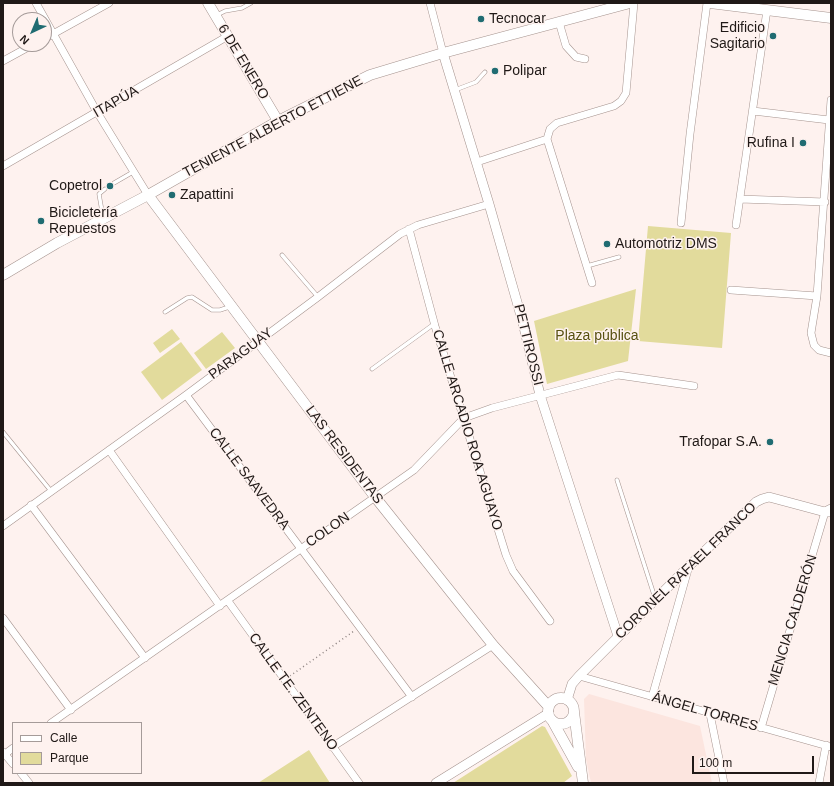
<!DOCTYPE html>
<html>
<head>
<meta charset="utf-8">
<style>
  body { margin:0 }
  #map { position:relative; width:834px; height:786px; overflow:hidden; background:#fef2ef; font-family:Arial,sans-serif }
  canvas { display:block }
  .frame { position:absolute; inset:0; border:4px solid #201917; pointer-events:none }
  .legend { position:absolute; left:12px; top:722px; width:130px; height:52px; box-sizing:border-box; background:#fef2ef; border:1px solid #a59b99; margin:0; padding:5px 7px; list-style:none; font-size:12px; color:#201917 }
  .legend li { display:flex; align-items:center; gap:8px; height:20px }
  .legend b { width:20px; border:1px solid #a59b99 }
  .north { position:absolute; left:12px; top:12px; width:40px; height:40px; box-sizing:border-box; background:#fef2ef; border:1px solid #a59b99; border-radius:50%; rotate:224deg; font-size:11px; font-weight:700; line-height:16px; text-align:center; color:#201917 }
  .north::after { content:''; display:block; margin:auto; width:14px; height:18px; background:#206c72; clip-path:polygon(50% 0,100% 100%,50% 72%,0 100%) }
  .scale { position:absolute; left:692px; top:756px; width:122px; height:18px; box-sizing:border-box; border:2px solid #201917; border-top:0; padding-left:5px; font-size:12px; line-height:14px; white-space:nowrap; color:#201917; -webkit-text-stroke:3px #fef2ef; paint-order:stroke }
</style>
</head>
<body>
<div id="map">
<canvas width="834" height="786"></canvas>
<div class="frame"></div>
<ul class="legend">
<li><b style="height:5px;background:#fff"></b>Calle</li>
<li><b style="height:11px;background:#e2db9c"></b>Parque</li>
</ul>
<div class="north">N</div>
<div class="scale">100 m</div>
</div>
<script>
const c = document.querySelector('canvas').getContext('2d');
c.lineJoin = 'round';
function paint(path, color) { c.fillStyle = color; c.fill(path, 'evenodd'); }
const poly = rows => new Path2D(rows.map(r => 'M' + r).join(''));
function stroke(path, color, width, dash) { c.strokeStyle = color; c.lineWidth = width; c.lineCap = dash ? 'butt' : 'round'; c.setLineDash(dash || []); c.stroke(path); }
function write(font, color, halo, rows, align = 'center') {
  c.font = font + ' Arial,sans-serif'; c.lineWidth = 3; c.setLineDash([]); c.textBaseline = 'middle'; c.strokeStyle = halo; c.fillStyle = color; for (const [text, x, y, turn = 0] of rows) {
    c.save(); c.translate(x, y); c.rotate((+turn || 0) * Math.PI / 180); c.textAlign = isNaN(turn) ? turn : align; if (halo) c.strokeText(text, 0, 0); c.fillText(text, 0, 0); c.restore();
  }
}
paint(poly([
  [589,694,700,726,712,783,591,783,586,759,584,699]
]), '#fce5df');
paint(poly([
  [648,226,731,233,722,348,638,341],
  [636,289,628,361,547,384,534,321],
  [172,329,180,339,160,353,153,343],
  [222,332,235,348,206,369,194,353],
  [181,342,202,370,162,400,141,372],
  [542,726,545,727,572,776,563,783,453,783],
  [309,750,330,783,258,783]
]), '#e2db9c');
const service = poly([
  [217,15,225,11,242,8,251,3],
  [455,90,476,82,485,72],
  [114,183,133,172],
  [103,217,99,194,105,189],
  [282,255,318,297],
  [587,266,619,257],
  [165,312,187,298,192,297,212,310,220,310,229,307],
  [372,369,434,324],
  [3,432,51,491],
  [617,480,655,598]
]);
const minor = poly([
  [36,3,97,112,148,195],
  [430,3,443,53],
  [559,22,566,46,576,57,585,59],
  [44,39,109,3],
  [3,61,34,44],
  [831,100,817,296,811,333,814,345,819,350,831,353],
  [753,111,829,120],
  [547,139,592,283],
  [477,162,547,139,550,129,557,123,614,106,621,101,626,93,634,3],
  [3,166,228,36],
  [740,199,825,202],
  [681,223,690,134,707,3],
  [736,225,767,10],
  [409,229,435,326,506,555,513,571,550,621],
  [731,290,817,296],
  [186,395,412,697],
  [109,450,220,606],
  [31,505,145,658],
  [3,526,186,395,318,297,400,234,418,225,489,204],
  [228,601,359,783],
  [3,618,71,710],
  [579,676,831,747],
  [652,697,689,566],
  [710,714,724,783],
  [51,723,414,470,464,418,492,408,618,375,694,386],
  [761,728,825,512,829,513],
  [332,747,493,645],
  [3,752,13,764],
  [5,754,13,748],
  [21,773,29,783],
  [819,783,826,745]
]);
const tertiary = poly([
  [443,53,489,204,523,323,540,395,618,636],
  [567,700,572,684,579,676,689,566,756,502,762,499,769,497,825,512,831,509],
  [436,783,549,713]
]);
const secondary = poly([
  [208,3,278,121],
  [710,3,831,18],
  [148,195,375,497,493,645,549,707],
  [3,275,57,243,148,195,278,121,370,75,443,53,630,3],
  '548 711a13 13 0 1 1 26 0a13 13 0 1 1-26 0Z',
  [574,712,583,783],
  [552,720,578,767]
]);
stroke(service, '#a5938e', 4.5);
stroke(minor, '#a5938e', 8);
stroke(tertiary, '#a5938e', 10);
stroke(secondary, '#a5938e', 11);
stroke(poly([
  [290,676,354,631]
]), '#8e8482', 1.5, [1, 3]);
stroke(service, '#fff', 3.5);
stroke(minor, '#fff', 7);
stroke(tertiary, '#fff', 9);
stroke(secondary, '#fff', 10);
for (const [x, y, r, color] of [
  [481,19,4,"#206c72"],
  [773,36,4,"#206c72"],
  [495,71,4,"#206c72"],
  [803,143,4,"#206c72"],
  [110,186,4,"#206c72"],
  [172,195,4,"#206c72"],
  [41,221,4,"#206c72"],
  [607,244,4,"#206c72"],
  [770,442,4,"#206c72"]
]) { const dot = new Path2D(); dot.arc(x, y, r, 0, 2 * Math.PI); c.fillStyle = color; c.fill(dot); stroke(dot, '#fef2ef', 1.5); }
write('14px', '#201917', '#fef2ef', [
  ["Tecnocar",489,19],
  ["Edificio",765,28,"right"],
  ["Sagitario",765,44,"right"],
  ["Polipar",503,71],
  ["Rufina I",795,143,"right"],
  ["Copetrol",102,186,"right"],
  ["Zapattini",180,195],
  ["Bicicletería",49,213],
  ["Repuestos",49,229],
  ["Automotriz DMS",615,244],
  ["Trafopar S.A.",762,442,"right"]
], 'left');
write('14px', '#201917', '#fef2ef', [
  ["6 DE ENERO",243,62,59],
  ["ITAPÚA",116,102,-30],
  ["TENIENTE ALBERTO ETTIENE",273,127,-28],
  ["PETTIROSSI",528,345,76],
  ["PARAGUAY",241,354,-37],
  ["CALLE ARCADIO ROA AGUAYO",467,430,73],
  ["LAS RESIDENTAS",344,455,53],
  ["CALLE SAAVEDRA",249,479,53],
  ["COLON",328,530,-35],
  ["CORONEL RAFAEL FRANCO",686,571,-44],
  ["MENCIA CALDERÓN",793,620,-73],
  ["CALLE TE. ZENTENO",293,692,54],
  ["ÁNGEL TORRES",705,712,16]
]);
write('14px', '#575010', '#fef2ef', [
  ["Plaza pública",597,336]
]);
</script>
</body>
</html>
